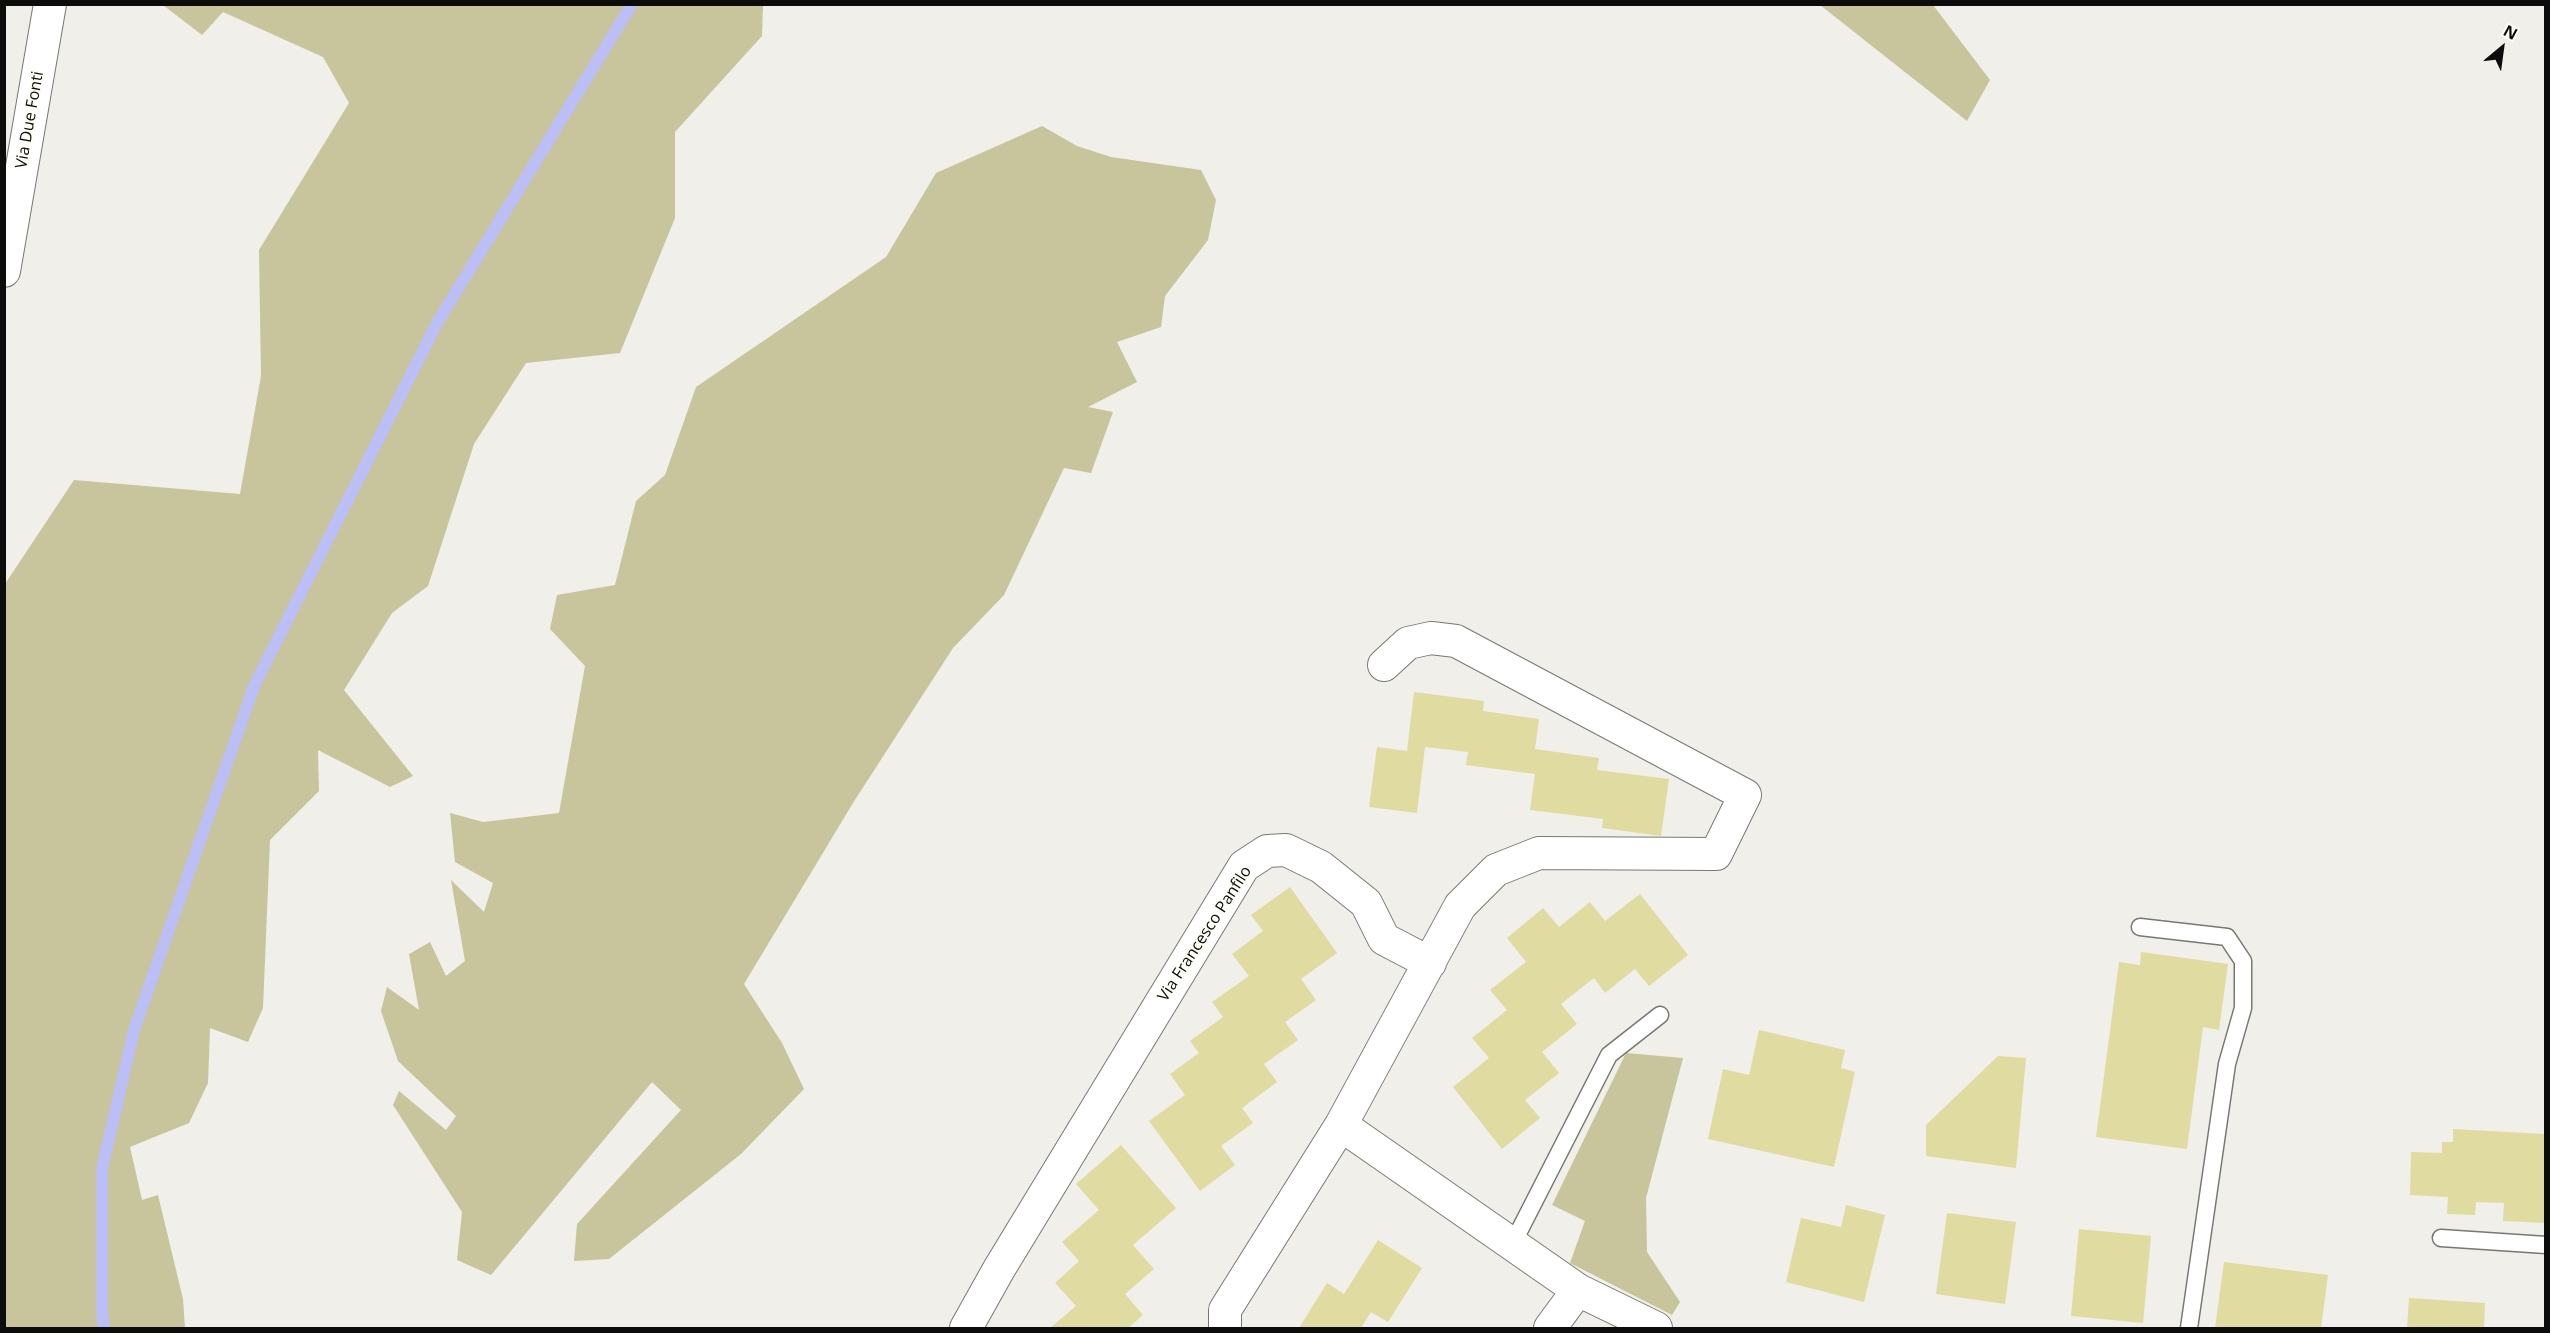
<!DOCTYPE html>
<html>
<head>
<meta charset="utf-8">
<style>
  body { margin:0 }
  #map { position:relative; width:2550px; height:1333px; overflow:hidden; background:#f0efe9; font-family:"Open Sans",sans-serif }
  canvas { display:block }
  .frame { position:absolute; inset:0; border:6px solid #0c0c0a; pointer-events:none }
  .north { position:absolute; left:2472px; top:18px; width:60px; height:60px; -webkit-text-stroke:4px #fdfdf6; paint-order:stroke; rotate:29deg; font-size:16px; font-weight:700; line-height:24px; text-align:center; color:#0c0c0a }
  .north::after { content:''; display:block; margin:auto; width:21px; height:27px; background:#0c0c0a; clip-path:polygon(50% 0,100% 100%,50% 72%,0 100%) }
</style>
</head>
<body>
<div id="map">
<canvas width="2550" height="1333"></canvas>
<div class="frame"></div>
<div class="north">N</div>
</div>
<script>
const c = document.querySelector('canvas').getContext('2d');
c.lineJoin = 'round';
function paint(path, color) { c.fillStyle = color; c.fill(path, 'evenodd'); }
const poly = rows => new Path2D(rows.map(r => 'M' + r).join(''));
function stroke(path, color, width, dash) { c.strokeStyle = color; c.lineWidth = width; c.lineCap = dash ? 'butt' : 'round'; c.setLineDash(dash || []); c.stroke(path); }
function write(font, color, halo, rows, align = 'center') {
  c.font = font + ' "Open Sans",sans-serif'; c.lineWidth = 4.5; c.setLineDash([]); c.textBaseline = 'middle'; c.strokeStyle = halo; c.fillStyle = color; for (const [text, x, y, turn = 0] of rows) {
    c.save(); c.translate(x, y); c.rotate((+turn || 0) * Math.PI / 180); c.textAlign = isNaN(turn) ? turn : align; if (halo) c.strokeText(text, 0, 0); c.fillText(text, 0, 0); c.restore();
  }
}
paint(poly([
  [163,5,763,5,762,36,675,132,675,218,620,353,526,363,474,444,428,586,392,613,344,690,413,776,390,787,318,750,319,791,270,840,263,1008,248,1042,210,1028,208,1083,189,1123,130,1147,142,1200,158,1195,183,1299,185,1328,5,1328,5,584,74,480,240,494,261,376,259,250,349,103,323,57,223,12,202,35],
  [1820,5,1933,5,1990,80,1967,121],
  [1042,126,1077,146,1111,157,1201,170,1216,200,1208,240,1165,296,1161,327,1117,342,1137,382,1088,407,1113,412,1091,473,1064,468,1004,595,953,648,853,803,744,984,782,1043,804,1089,741,1154,609,1259,574,1261,577,1224,681,1110,652,1082,491,1275,457,1260,462,1212,393,1105,399,1091,446,1130,456,1116,398,1061,381,1011,387,987,419,1010,409,954,430,942,446,976,465,961,451,880,484,912,493,883,455,862,450,813,483,822,559,813,585,666,550,629,557,595,615,585,636,501,665,475,696,387,886,257,936,173],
  [1626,1053,1683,1058,1646,1198,1647,1252,1680,1302,1672,1315,1570,1263,1585,1221,1552,1205]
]), '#c8c49b');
stroke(poly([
  [104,1328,102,1313,102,1169,134,1030,254,686,437,323,632,4]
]), '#bbbff5', 12);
paint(poly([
  [1414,692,1484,701,1483,711,1539,719,1535,749,1599,758,1597,770,1669,779,1661,836,1602,828,1603,819,1530,810,1535,774,1466,765,1468,752,1425,747,1417,813,1369,807,1377,747,1407,751],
  [1290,887,1337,953,1301,979,1316,1000,1285,1022,1298,1040,1264,1064,1277,1082,1242,1108,1253,1123,1221,1146,1235,1165,1200,1191,1149,1121,1185,1095,1170,1074,1199,1053,1190,1041,1223,1017,1212,1002,1249,976,1232,954,1263,931,1251,915],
  [1640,894,1688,955,1649,986,1635,969,1605,993,1594,978,1561,1004,1577,1024,1542,1052,1559,1073,1525,1100,1540,1118,1502,1149,1453,1087,1489,1058,1472,1038,1507,1010,1490,990,1526,962,1507,938,1543,908,1559,927,1590,902,1605,921],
  [2141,952,2228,964,2219,1030,2203,1027,2187,1149,2096,1137,2119,962,2140,965],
  [1759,1030,1845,1050,1841,1068,1855,1072,1834,1167,1708,1139,1723,1069,1749,1075],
  [1998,1056,2026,1058,2016,1168,1926,1156,1926,1125],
  [2453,1129,2544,1134,2546,1223,2503,1221,2504,1203,2476,1202,2475,1215,2447,1214,2448,1197,2410,1195,2411,1152,2442,1153,2442,1142,2453,1142],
  [1121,1145,1176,1208,1133,1245,1154,1269,1125,1294,1143,1315,1128,1328,1050,1328,1076,1306,1055,1283,1079,1261,1062,1242,1099,1210,1076,1184],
  [1846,1205,1885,1215,1864,1302,1786,1282,1801,1218,1841,1227],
  [1947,1213,2016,1222,2005,1304,1936,1294],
  [2079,1229,2151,1236,2143,1323,2071,1316],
  [1378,1240,1422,1268,1388,1322,1371,1312,1361,1328,1299,1328,1327,1283,1344,1294],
  [2224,1262,2328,1275,2321,1328,2215,1328],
  [2409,1298,2485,1303,2484,1328,2407,1328]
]), '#e0dba1');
const service = poly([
  [2140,927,2227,937,2243,961,2243,1008,2227,1064,2189,1328],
  [2441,1238,2546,1245],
  [1512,1245,1609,1055,1660,1015]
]);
const minor = poly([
  [4,271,50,4],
  [1341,1125,1578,1290,1656,1328],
  [966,1328,999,1269,1244,866,1267,851,1286,850,1321,867,1366,903,1384,939,1430,963],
  [1225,1328,1225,1310,1341,1125,1460,906,1496,870,1539,853,1716,854,1745,795,1456,641,1431,638,1408,643,1384,665],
  [1550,1328,1578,1290]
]);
stroke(service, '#787872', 19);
stroke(minor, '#787872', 34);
stroke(service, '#fff', 16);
stroke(minor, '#fff', 32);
write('16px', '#0c0c0a', '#fdfdf6', [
  ["Via Due Fonti",30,120,-80],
  ["Via Francesco Panfilo",1205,934,-57]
]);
</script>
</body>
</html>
